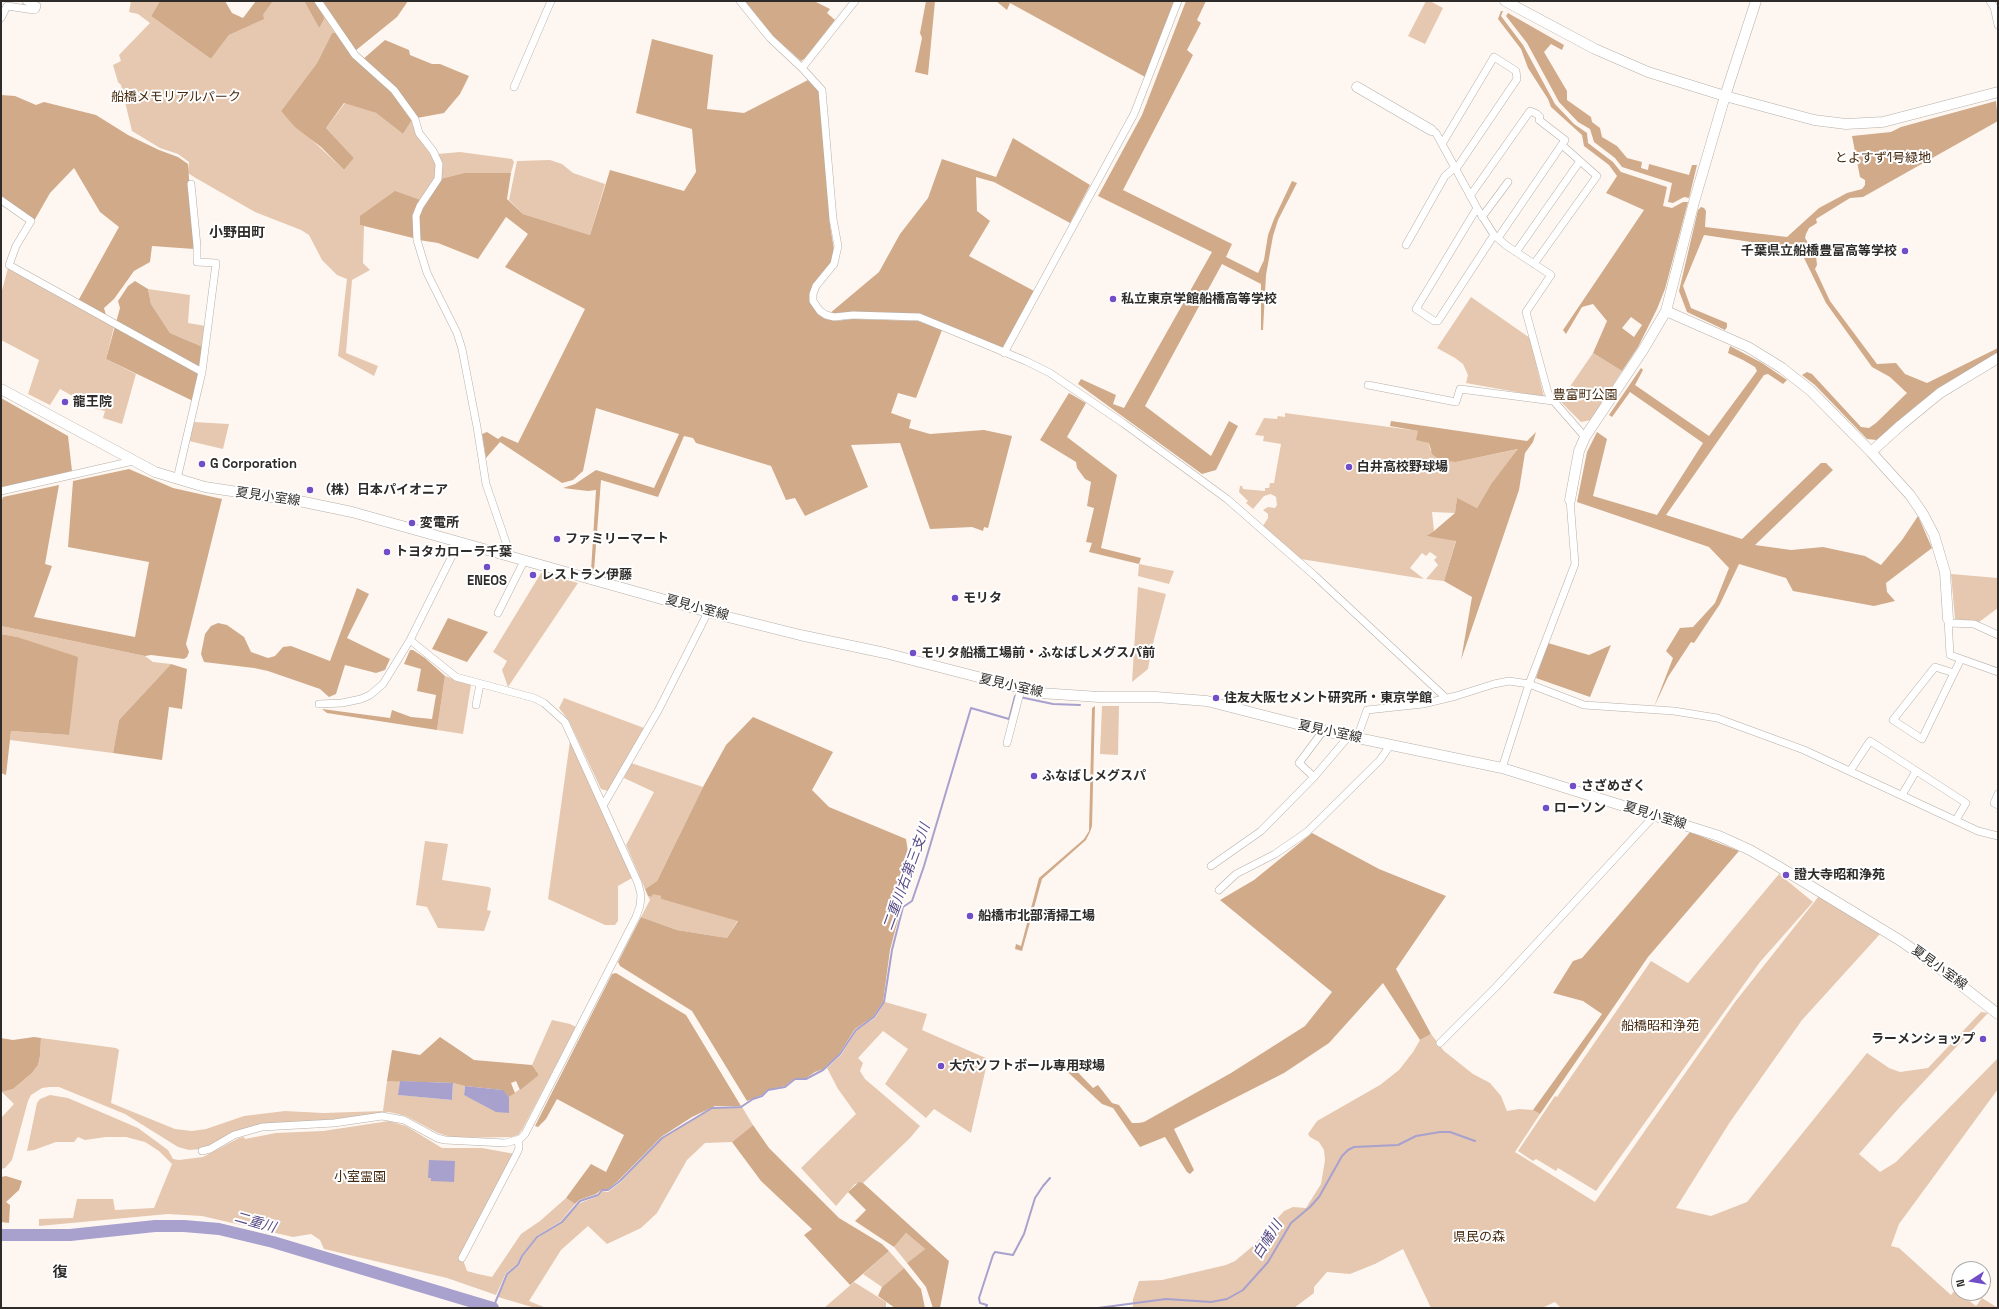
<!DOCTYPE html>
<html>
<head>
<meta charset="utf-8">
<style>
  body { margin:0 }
  #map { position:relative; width:1999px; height:1309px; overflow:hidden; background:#fef7f1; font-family:"Space Grotesk",sans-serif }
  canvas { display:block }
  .frame { position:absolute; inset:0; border:2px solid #2e2c2a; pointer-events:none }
  .north { position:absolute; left:1951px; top:1261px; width:40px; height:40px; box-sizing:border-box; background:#fff; border:1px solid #ababaa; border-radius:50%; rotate:258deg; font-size:11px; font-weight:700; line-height:16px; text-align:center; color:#2e2c2a }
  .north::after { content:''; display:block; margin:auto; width:14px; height:18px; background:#714dc7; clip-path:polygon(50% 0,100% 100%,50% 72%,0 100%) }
</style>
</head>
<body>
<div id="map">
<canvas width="1999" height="1309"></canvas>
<div class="frame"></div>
<div class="north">N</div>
</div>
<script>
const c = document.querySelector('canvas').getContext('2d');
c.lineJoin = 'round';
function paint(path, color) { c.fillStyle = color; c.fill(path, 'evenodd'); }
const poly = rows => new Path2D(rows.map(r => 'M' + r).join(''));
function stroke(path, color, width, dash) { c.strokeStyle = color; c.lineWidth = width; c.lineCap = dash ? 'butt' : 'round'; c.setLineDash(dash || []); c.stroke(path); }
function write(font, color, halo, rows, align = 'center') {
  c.font = font + ' "Space Grotesk","Noto Sans JP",sans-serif'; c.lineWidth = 4; c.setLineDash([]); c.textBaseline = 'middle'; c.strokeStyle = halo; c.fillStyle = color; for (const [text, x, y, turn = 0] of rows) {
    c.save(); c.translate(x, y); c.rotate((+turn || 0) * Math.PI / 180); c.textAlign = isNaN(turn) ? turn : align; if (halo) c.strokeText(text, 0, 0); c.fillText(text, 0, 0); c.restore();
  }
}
paint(poly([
  [131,1,160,1,151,16,211,59,229,35,263,19,263,15,273,1,304,1,319,28,323,12,336,33,332,33,317,63,281,111,344,170,354,158,326,128,345,103,376,113,403,134,412,120,417,135,437,164,437,174,420,200,360,225,364,226,363,263,370,270,352,280,346,353,378,366,374,376,338,356,347,279,337,275,322,260,309,235,301,230,255,212,194,177,188,173,189,162,178,154,160,148,132,131,121,85,118,82,113,65,121,61,119,55,150,23,138,14,129,12],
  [1426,1,1430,1,1443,8,1425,44,1408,36],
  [460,152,512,159,514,162,511,173,464,173,440,179,438,154],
  [550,160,562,164,573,173,605,184,590,235,523,214,509,200,517,161],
  [8,268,114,327,106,359,136,374,122,424,103,418,105,411,93,408,94,400,85,397,83,402,60,389,50,405,28,394,39,360,1,340,1,294],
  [148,289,190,295,188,323,206,326,203,347,170,333,151,304],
  [1471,297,1530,338,1544,397,1466,383,1468,375,1463,364,1455,358,1437,348],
  [1593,353,1622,371,1591,420,1581,422,1560,401],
  [1285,413,1419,431,1429,443,1430,450,1441,461,1456,462,1519,449,1491,484,1477,508,1457,499,1455,513,1432,512,1434,531,1426,536,1456,540,1444,581,1426,579,1438,565,1434,560,1437,557,1430,552,1426,556,1422,553,1410,568,1424,579,1301,559,1263,526,1268,518,1268,514,1263,510,1268,507,1275,508,1277,505,1276,497,1271,494,1264,496,1253,509,1246,503,1248,501,1239,492,1240,486,1242,486,1243,489,1265,491,1265,488,1269,488,1270,483,1274,483,1281,444,1263,441,1264,436,1255,435,1264,418,1277,419,1278,416,1285,417],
  [193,422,229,424,223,449,189,441],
  [1139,564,1174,571,1169,584,1138,576],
  [541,573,578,583,508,687,502,670,507,661,493,652],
  [1951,574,1998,578,1998,608,1979,622,1955,619],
  [1138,587,1166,594,1152,647,1148,669,1132,682],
  [1,626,145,656,153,662,171,664,119,720,113,753,10,740,11,731,69,735,17,637,1,634],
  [445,676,471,685,463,734,437,730],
  [564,698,644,728,608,791,601,789,569,721,559,708],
  [1102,706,1119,706,1118,755,1100,754],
  [570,741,632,878,618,886,618,921,615,925,605,925,548,899],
  [631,763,703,787,657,881,645,889,626,845,654,792,624,778],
  [425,841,448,844,442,880,489,887,491,889,487,910,491,911,484,931,438,928,427,907,416,905],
  [1779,874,1813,902,1760,962,1596,1191,1558,1168,1556,1171,1536,1159,1533,1161,1518,1151,1555,1096,1557,1097,1651,961,1688,983],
  [653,893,661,896,661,899,738,920,727,938,677,930,641,917,650,900,648,896,652,897],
  [1819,896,1881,933,1802,1020,1730,1122,1676,1208,1711,1216,1747,1202,1867,1053,1889,1068,1900,1072,1928,1068,1981,1012,1988,1013,1899,1108,1859,1154,1880,1172,1896,1162,1998,1058,1998,1089,1899,1224,1891,1246,1899,1248,1951,1295,1955,1290,1976,1306,1982,1298,1998,1308,1561,1308,1555,1302,1542,1308,1431,1308,1403,1249,1375,1264,1350,1274,1327,1272,1314,1287,1314,1293,1294,1308,1133,1308,1133,1299,1139,1281,1162,1280,1226,1265,1235,1261,1254,1245,1284,1211,1293,1207,1306,1208,1321,1184,1325,1160,1324,1150,1319,1142,1310,1137,1308,1134,1317,1121,1380,1085,1399,1070,1413,1052,1420,1040,1431,1034,1444,1051,1473,1074,1490,1083,1501,1096,1507,1111,1519,1109,1533,1110,1540,1114,1515,1152,1595,1202,1735,1002],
  [885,1002,927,1014,922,1030,988,1059,971,1133,934,1109,926,1118,885,1084,908,1049,883,1031,858,1058,863,1063,860,1071,865,1079,920,1126,910,1138,863,1183,855,1184,836,1206,801,1168,856,1114,838,1089,827,1068,841,1055,857,1030,875,1018],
  [552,1020,570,1024,576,1027,522,1130,518,1135,512,1137,454,1138,438,1133,406,1116,389,1112,340,1119,276,1124,201,1149,189,1150,178,1147,125,1114,59,1087,50,1087,42,1088,31,1095,28,1101,12,1160,5,1168,1,1169,1,1118,14,1104,2,1092,13,1089,32,1073,38,1065,40,1056,41,1038,116,1048,119,1050,111,1103,175,1129,192,1131,206,1129,244,1116,285,1111,323,1113,383,1111,387,1081,400,1081,399,1095,452,1100,453,1083,465,1086,464,1095,508,1113,509,1097,539,1075,532,1065],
  [50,1095,68,1098,138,1128,168,1150,173,1159,179,1160,203,1157,239,1138,244,1137,245,1139,276,1133,323,1131,389,1121,406,1126,442,1148,482,1148,515,1154,463,1260,467,1271,478,1274,492,1277,521,1234,540,1221,566,1198,575,1204,561,1221,537,1236,521,1256,517,1265,506,1273,496,1295,447,1278,324,1249,320,1240,311,1234,293,1237,202,1216,168,1214,39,1226,39,1219,73,1218,77,1199,113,1199,115,1210,154,1208,172,1164,159,1151,145,1142,126,1137,106,1137,85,1140,78,1137,74,1142,56,1142,34,1150,27,1151,37,1103,40,1099],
  [742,1107,753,1125,732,1142,705,1143,687,1160,657,1213,641,1228,607,1244,588,1226,561,1250,529,1301,546,1308,535,1308,498,1297,508,1274,519,1266,523,1256,537,1238,562,1222,580,1203,598,1196,602,1191,608,1192,621,1182,662,1138,713,1108],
  [906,1233,925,1249,907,1263,894,1247],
  [889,1251,904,1268,882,1287,863,1274],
  [854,1282,886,1302,886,1308,824,1308]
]), '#e5c8af');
paint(poly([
  [160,1,225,1,232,13,243,18,256,1,273,1,263,15,264,19,229,35,211,59,151,16],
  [304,1,315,1,323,12,324,19,319,28],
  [320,1,346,2,408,1,397,17,355,51],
  [745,1,814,1,830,9,827,13,835,20,805,58,801,61,772,35],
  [926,1,935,1,928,75,915,72,922,38,920,33],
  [996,1,1174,1,1147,78,1010,3,1007,10],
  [1186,1,1206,1,1197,20,1201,23,1187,50,1193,55,1123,190,1232,244,1226,257,1258,273,1264,260,1268,235,1274,219,1292,181,1297,183,1278,220,1273,236,1266,275,1263,330,1261,330,1261,284,1222,264,1145,406,1211,456,1229,421,1238,426,1216,470,1202,474,1078,384,1081,379,1116,395,1113,404,1124,408,1212,252,1098,196,1142,115],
  [1501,11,1503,11,1501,16,1523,45,1555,104,1574,124,1587,133,1588,143,1613,162,1621,172,1667,187,1663,206,1672,208,1683,202,1688,202,1665,289,1657,309,1638,347,1622,371,1593,353,1607,321,1593,304,1582,307,1566,334,1563,330,1644,210,1606,193,1617,176,1609,165,1584,146,1582,135,1551,107,1548,99,1528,68,1521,49,1498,19],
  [1631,317,1642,325,1634,337,1622,328],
  [1508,13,1564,45,1562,50,1551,44,1544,52,1567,91,1567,100,1591,117,1592,122,1600,128,1602,137,1617,146,1627,158,1642,162,1641,168,1648,170,1649,164,1689,175,1692,165,1697,165,1689,198,1684,197,1673,203,1668,202,1672,183,1622,167,1615,158,1594,142,1590,129,1578,122,1559,102,1527,43,1506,16],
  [332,33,336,33,393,91,412,120,403,134,376,113,344,103,326,128,354,158,344,170,321,147,295,127,281,111,317,63],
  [652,39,713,55,707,109,744,113,808,80,820,93,830,225,834,250,833,261,810,302,819,315,826,319,835,321,853,319,918,321,942,330,916,398,898,393,891,413,911,420,909,428,930,434,984,430,1012,436,988,528,984,527,983,531,972,527,930,529,900,443,851,445,868,487,805,516,795,498,786,500,771,466,696,443,693,438,684,436,658,497,601,480,594,571,591,571,596,490,588,491,563,488,575,484,596,470,654,488,679,434,596,408,583,471,573,480,562,483,500,442,486,458,482,434,487,432,498,439,502,436,518,443,585,309,505,267,528,234,506,217,478,259,438,243,419,240,418,216,440,179,464,173,511,173,507,199,523,214,590,235,610,170,684,191,696,172,692,129,636,113],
  [385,40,409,50,410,55,432,64,440,64,469,76,460,94,444,113,417,118,362,60],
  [1,95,15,96,36,105,44,102,96,115,128,135,159,150,178,157,188,164,194,249,152,246,150,262,134,271,114,299,104,308,107,319,78,301,119,227,100,212,74,168,50,193,34,221,1,198],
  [1996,101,1998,121,1863,197,1850,198,1816,219,1817,223,1809,228,1806,234,1805,238,1810,246,1807,250,1816,256,1817,265,1815,269,1830,301,1877,364,1896,363,1905,374,1927,383,1998,348,1998,354,1917,405,1877,440,1867,439,1815,385,1802,375,1807,372,1812,374,1861,427,1869,428,1876,423,1907,393,1890,377,1872,367,1826,303,1804,258,1795,251,1785,247,1704,235,1683,286,1691,308,1727,323,1727,327,1725,330,1687,312,1679,291,1698,210,1701,207,1704,208,1706,211,1705,227,1787,237,1819,208,1847,193,1862,189,1865,185,1865,180,1860,177,1852,136,1891,132,1901,127],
  [1013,138,1090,185,1070,223,994,182,976,177,977,211,990,221,969,256,1034,291,1004,348,1000,349,921,315,829,314,879,272,900,234,928,198,942,159,996,177],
  [395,191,420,200,413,215,413,238,360,225,360,216],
  [135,281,148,289,151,304,170,333,203,347,193,401,106,359,120,308,118,301,128,286],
  [1730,346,1762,363,1787,380,1783,384,1768,374,1764,375,1666,515,1742,539,1821,463,1826,463,1833,470,1755,545,1791,550,1823,547,1865,556,1881,565,1902,540,1918,516,1932,548,1886,583,1887,592,1895,601,1874,606,1793,591,1786,578,1739,564,1720,604,1694,643,1691,642,1668,677,1654,707,1673,658,1666,651,1680,628,1693,627,1715,603,1729,568,1709,547,1577,502,1587,452,1597,432,1607,439,1593,496,1657,515,1703,443,1630,392,1612,417,1609,415,1641,368,1643,370,1635,385,1709,436,1757,371,1755,367,1743,360,1728,353],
  [1069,393,1086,403,1067,437,1117,475,1101,548,1141,558,1139,564,1089,552,1092,543,1086,542,1094,508,1087,506,1091,482,1085,479,1077,468,1076,462,1040,440],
  [1,398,68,436,72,471,1,488],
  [1391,421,1527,441,1536,432,1533,442,1525,453,1519,490,1461,660,1472,597,1444,581,1456,541,1426,536,1434,531,1455,513,1457,498,1477,508,1491,484,1518,449,1456,462,1441,461,1432,454,1429,443,1416,440,1418,431,1390,426],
  [129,469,173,488,222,499,186,644,189,652,187,657,184,659,151,655,145,656,1,626,1,503,3,497,59,485,45,564,52,566,34,617,135,637,149,562,68,547,73,481],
  [357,588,369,594,347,638,390,659,385,670,376,673,345,665,336,694,329,697,320,689,268,671,254,668,204,662,201,654,205,634,211,626,218,623,227,625,244,637,251,652,268,658,275,656,283,647,291,646,330,661],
  [448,618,488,632,467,662,432,649],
  [1,634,17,637,78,657,69,735,11,731,6,775,1,773],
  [1548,643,1589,655,1611,645,1590,697,1536,678],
  [410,650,413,650,425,658,445,676,437,730,327,713,322,709,390,718,392,710,411,717,432,719,436,695,417,691,421,669,404,664],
  [171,664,187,669,182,709,169,707,162,760,113,753,119,720],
  [1095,706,1092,826,1090,832,1086,840,1042,879,1022,951,1015,949,1016,944,1021,946,1039,878,1084,839,1089,831,1092,708],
  [753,717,833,752,812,790,829,807,906,839,909,858,907,885,890,950,883,1002,873,1017,855,1029,839,1054,823,1069,815,1072,806,1078,795,1078,785,1086,767,1090,762,1095,747,1101,692,1011,620,966,618,962,641,917,677,930,727,938,738,921,661,899,661,896,653,894,652,897,648,896,645,889,657,881,703,787,726,745],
  [1690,832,1739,851,1648,957,1540,1114,1533,1110,1602,1014,1583,1001,1553,993,1573,961,1582,958],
  [1312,833,1379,869,1446,896,1396,969,1431,1034,1420,1040,1383,983,1329,1043,1284,1073,1174,1129,1194,1170,1190,1174,1187,1172,1165,1137,1140,1147,1113,1108,1102,1104,1059,1064,1058,1061,1064,1058,1093,1088,1098,1085,1112,1103,1119,1105,1132,1123,1138,1123,1144,1122,1231,1073,1305,1026,1332,992,1220,900,1254,880],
  [616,973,686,1015,741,1106,715,1106,692,1117,661,1137,619,1180,607,1190,601,1190,596,1194,579,1200,575,1204,566,1198,591,1164,606,1172,624,1135,557,1099,546,1119,538,1127,535,1126,612,974],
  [34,1037,41,1038,40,1056,38,1065,32,1073,13,1089,2,1092,1,1038,13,1040],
  [440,1037,474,1060,532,1065,539,1075,520,1090,516,1081,511,1083,515,1093,509,1097,502,1090,465,1086,453,1083,387,1081,392,1050,420,1055],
  [753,1125,769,1148,839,1218,882,1244,889,1251,850,1285,804,1235,812,1229,761,1181,732,1142],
  [6,1176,22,1181,19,1190,6,1202,10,1205,9,1223,1,1222,1,1177],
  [859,1182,863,1183,949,1261,940,1308,933,1308,926,1287,907,1263,925,1249,906,1233,894,1247,855,1221,866,1210,848,1192],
  [904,1268,921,1289,925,1308,895,1308,878,1296,882,1287]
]), '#d0aa89');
paint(poly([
  [400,1081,453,1083,452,1100,398,1095],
  [465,1086,503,1090,509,1097,509,1113,496,1112,464,1095],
  [429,1160,455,1161,454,1182,431,1181,431,1178,428,1178]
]), '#a8a1cd');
stroke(poly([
  [493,1308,507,1274,518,1265,522,1256,537,1237,562,1222,580,1201,598,1195,602,1190,608,1190,620,1181,662,1138,712,1108,741,1107,753,1099,762,1096,768,1090,785,1087,795,1079,806,1079,823,1070,840,1054,856,1030,874,1017,884,1002,892,950,903,907,912,901,924,866,971,708,1009,719,1015,696,1053,704,1080,705],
  [986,1308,987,1305,980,1303,979,1298,993,1255,995,1252,1013,1255,1024,1234,1035,1198,1043,1186,1050,1178],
  [1098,1308,1166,1299,1211,1302,1227,1299,1243,1290,1268,1262,1291,1223,1310,1207,1319,1197,1342,1156,1348,1150,1354,1147,1398,1145,1416,1136,1440,1132,1450,1132,1475,1141]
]), '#a8a1cd', 2);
stroke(poly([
  [1,1235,70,1235,155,1226,184,1226,219,1229,273,1242,493,1308]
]), '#a8a1cd', 12);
const street = poly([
  [318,1,355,55,394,90,415,119,419,133,433,151,439,164,438,179,420,206,416,216,417,240,427,273,457,333,462,349,477,427,486,484,511,557],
  [740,1,770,38,802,68,822,90,833,219,838,246,834,264,816,286,813,294,813,301,820,311,826,315,834,317,853,315,919,317,1026,361,1050,373,1123,423,1227,499,1314,575,1446,698],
  [1990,1,1994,7,1998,25],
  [1,18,7,6,34,10,36,9,37,6,26,1],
  [802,68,855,1],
  [514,87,551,1],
  [1431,130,1436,133,1477,208,1494,235,1507,246,1551,275,1526,312,1548,393,1551,398,1585,437],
  [1470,196,1530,111,1537,114,1540,117,1539,120,1565,140,1498,238],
  [1,200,31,221,16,246,9,265,202,372],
  [1477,208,1416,309,1434,321,1438,321,1494,235],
  [1482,217,1508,182],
  [1406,245,1445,176,1452,170,1456,169,1517,79,1516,71,1494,57,1442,144],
  [1516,252,1580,161],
  [1534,264,1597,176,1562,145],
  [1004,353,1134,114,1178,1],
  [1368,385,1456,402,1460,389,1553,401],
  [177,479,202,372,216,263,197,262,197,246,191,184],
  [1,491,133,461],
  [498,613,524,561],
  [1948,619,1950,655,1998,672],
  [1948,623,1974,624,1998,635],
  [1954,673,1935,667,1893,720,1922,739,1954,673,1961,659],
  [319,704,342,703,361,699,370,695,383,684,410,640,459,542],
  [476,705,480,684],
  [1357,738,1367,710,1423,704,1456,696,1494,684,1509,681,1529,684,1584,705,1674,711,1717,718,1804,750,1978,831,1998,836],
  [1007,743,1021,689],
  [1502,768,1529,684,1575,564,1570,500],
  [1850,771,1870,741,1966,803,1956,820],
  [1314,777,1299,763,1323,731],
  [1998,794,1994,803,1998,805],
  [1902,795,1916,771],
  [604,804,659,709,708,612],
  [1211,866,1261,831,1314,777,1349,736],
  [1219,890,1236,874,1275,854,1307,832,1380,760,1391,744],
  [1440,1043,1496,987,1654,816],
  [202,1151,210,1149,234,1135,262,1127,334,1123,382,1116,404,1120,437,1138,445,1140,505,1143,520,1139,525,1134,636,917,640,906,641,895,638,883,565,722,544,703,534,698,456,677,410,640],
  [462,1258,517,1153,519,1148,518,1140]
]);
const secondary = poly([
  [1505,1,1595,49,1648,72,1725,96,1814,120,1846,124,1883,122,1998,92],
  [1357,87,1431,130],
  [1666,311,1748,347,1782,368,1811,391,1871,452,1910,495,1923,514,1934,535,1945,572,1948,619],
  [1,389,155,472,205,487,304,502,352,512,708,612,800,635,885,653,1040,693,1099,697,1156,697,1207,701,1324,731,1502,768,1544,781,1719,836,1750,850,1776,865,1901,941,1935,965,1998,1014],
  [1871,452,1901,425,1940,393,1998,358],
  [1570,500,1579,451,1585,437,1643,350,1666,311,1694,202,1725,96,1756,1]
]);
stroke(street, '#b5afa9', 8);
stroke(secondary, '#b5afa9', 11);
stroke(street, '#fff', 7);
stroke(secondary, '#fff', 10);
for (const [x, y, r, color] of [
  [1905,251,4,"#714dc7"],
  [1113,299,4,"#714dc7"],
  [65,402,4,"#714dc7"],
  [202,464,4,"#714dc7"],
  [1349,467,4,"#714dc7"],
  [310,490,4,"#714dc7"],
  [412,523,4,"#714dc7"],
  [557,539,4,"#714dc7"],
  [387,552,4,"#714dc7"],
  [487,567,4,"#714dc7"],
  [533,575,4,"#714dc7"],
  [955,598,4,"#714dc7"],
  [913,653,4,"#714dc7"],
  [1216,698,4,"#714dc7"],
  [1034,776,4,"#714dc7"],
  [1573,786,4,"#714dc7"],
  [1546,808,4,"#714dc7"],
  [1786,875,4,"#714dc7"],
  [970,916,4,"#714dc7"],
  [1983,1039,4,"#714dc7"],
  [941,1066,4,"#714dc7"]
]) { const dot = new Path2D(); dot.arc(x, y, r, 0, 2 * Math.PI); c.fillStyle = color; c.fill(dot); stroke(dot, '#fff', 1.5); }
write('13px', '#44290f', '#fff', [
  ["船橋メモリアルパーク",176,97],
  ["とよすず1号緑地",1883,158],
  ["豊富町公園",1585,395],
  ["船橋昭和浄苑",1660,1026],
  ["小室霊園",360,1177],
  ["県民の森",1479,1237]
]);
write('bold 13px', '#2e2c2a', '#fff', [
  ["千葉県立船橋豊富高等学校",1897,251,"right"],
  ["私立東京学館船橋高等学校",1121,299],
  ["龍王院",73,402],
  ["G Corporation",210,464],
  ["白井高校野球場",1357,467],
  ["（株）日本パイオニア",318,490],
  ["変電所",420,523],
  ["ファミリーマート",565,539],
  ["トヨタカローラ千葉",395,552],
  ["レストラン伊藤",541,575],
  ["ENEOS",487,581,"center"],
  ["モリタ",963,598],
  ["モリタ船橋工場前・ふなばしメグスパ前",921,653],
  ["住友大阪セメント研究所・東京学館",1224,698],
  ["ふなばしメグスパ",1042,776],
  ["さざめざく",1581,786],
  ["ローソン",1554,808],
  ["證大寺昭和浄苑",1794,875],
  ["船橋市北部清掃工場",978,916],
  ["ラーメンショップ",1975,1039,"right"],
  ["大穴ソフトボール専用球場",949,1066]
], 'left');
write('13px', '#2e2c2a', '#fff', [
  ["夏見小室線",268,497,8],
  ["夏見小室線",697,608,15],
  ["夏見小室線",1011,686,13],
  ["夏見小室線",1330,732,12],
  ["夏見小室線",1655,816,17],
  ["夏見小室線",1939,968,36]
]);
write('bold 14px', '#2e2c2a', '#fff', [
  ["小野田町",237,233]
]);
write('italic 14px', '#594c86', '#fff', [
  ["二重川右第三支川",907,877,-70],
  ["二重川",255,1223,16],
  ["白幡川",1268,1240,-58]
]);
write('bold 15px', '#2e2c2a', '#fff', [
  ["復",60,1273]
]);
</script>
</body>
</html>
